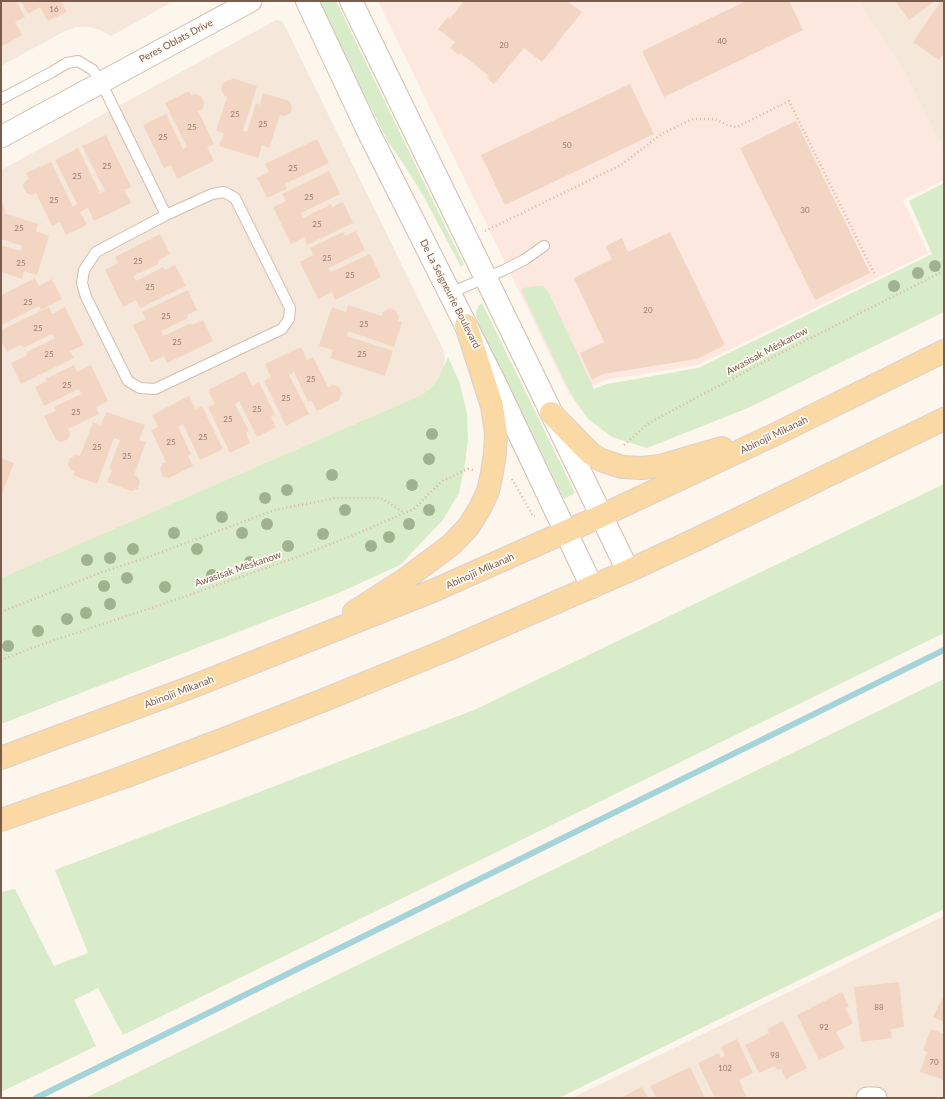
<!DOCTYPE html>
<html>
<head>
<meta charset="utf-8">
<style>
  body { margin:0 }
  #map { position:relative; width:945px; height:1099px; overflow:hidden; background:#fdf6ec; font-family:Lato,sans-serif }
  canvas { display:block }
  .frame { position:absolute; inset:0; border:2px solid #7a5c4d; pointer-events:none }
</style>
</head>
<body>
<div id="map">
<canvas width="945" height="1099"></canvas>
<div class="frame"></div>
</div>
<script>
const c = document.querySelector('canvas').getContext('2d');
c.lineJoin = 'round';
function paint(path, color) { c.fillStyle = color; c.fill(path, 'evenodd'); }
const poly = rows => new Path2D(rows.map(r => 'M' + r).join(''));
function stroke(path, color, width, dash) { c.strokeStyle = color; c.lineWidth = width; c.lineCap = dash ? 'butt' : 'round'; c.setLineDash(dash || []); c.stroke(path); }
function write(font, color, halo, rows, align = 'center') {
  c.font = font + ' Lato,sans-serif'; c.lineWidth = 3.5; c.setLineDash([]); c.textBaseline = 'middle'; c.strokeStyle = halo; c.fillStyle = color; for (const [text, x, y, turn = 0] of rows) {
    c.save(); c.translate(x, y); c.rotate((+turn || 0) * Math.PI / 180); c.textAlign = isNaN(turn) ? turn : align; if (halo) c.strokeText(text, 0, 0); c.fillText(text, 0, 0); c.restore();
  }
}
paint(poly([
  [1,1,174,1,111,36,100,30,89,27,76,27,65,31,1,66],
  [858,1,944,1,944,151,906,75],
  [276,20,283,22,443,349,445,358,443,368,438,379,429,390,419,396,1,578,1,170],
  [944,916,944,1098,572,1098]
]), '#f5e8da');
paint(poly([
  [378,1,858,1,906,75,944,151,944,180,903,200,928,253,698,365,605,380,570,396]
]), '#fde8e0');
paint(poly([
  [321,1,336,1,464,265,461,267,424,197,405,166,389,143,360,87,327,19],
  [944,183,944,312,748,408,647,448,612,437,588,419,574,399,566,384,521,290,524,288,536,286,543,286,548,291,594,389,607,384,698,368,932,254,909,201],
  [482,303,575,493,564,499,477,321,476,312,479,305],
  [448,357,459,381,467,413,468,439,465,465,459,493,443,520,400,565,341,592,1,724,1,578,419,396,429,390,438,379],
  [944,484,944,633,123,1035,98,988,74,1000,96,1046,1,1092,1,892,15,889,54,966,88,953,55,870,474,710],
  [944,679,944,909,559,1098,85,1098]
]), '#d8ecc9');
stroke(poly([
  [36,1098,944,650]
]), '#a5d3da', 6);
paint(poly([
  [1,1,16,1,25,17,15,22,22,35,3,46,1,43],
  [21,1,61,1,67,12,48,21,40,7,28,14],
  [464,1,567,1,582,12,542,62,524,48,494,84,487,78,489,76,460,53,459,55,450,48,455,42,438,29,447,18,450,19],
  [746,1,789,1,803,30,664,97,642,51],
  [895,1,935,1,909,20],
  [941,1,944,4,944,53,939,60,913,42],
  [232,78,257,86,243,131,247,132,256,103,260,105,263,93,289,101,292,106,291,113,284,116,280,115,269,148,262,145,258,158,219,146,224,133,216,131,227,97,225,96,221,90,223,83,229,80,231,80],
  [630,84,654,134,505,205,481,155],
  [189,91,191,96,195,94,201,96,204,102,203,109,198,111,214,144,207,147,214,161,177,179,171,165,164,168,143,125,166,114,183,149,187,147,165,103],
  [796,121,870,273,815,300,740,148],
  [106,135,131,187,124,190,131,203,94,221,88,208,80,212,87,225,66,235,60,222,52,226,36,193,32,195,26,193,23,186,26,180,29,179,26,173,51,162,73,207,77,204,55,160,78,148,100,193,105,191,82,146],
  [317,139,329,163,285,184,287,189,267,198,257,178,269,172,265,164],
  [329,171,340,194,301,213,303,218,331,204,332,207,343,202,353,223,307,245,304,237,291,244,273,207,286,201,282,194],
  [1,200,5,210,4,213,38,224,36,231,49,236,37,275,24,271,22,279,1,272,1,245,21,251,22,246,1,239],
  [356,231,365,250,329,268,331,272,370,254,381,277,335,300,332,292,318,299,300,262,313,255,310,248,343,232,345,236],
  [670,232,725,345,697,359,603,374,592,380,580,353,604,342,574,278,612,259,606,246,622,238,628,252],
  [160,234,170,254,159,260,157,265,133,276,136,281,163,267,165,270,175,265,186,286,140,308,136,300,123,307,105,270,118,263,115,257],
  [35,278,39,286,52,279,62,299,41,310,39,306,1,325,1,293,2,295],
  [188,290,197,310,187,315,188,318,161,331,163,336,191,323,192,325,203,320,213,341,167,363,164,356,151,362,133,325,146,319,142,312],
  [348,305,382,316,384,311,390,308,396,311,399,317,398,321,402,322,394,347,348,331,347,336,393,351,385,376,330,358,333,350,319,346,332,307,346,312],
  [49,307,52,314,65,307,84,345,70,351,74,358,21,384,11,363,26,356,27,352,55,338,52,334,25,347,20,345,7,352,1,341,1,330],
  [301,347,307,360,313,357,328,387,333,385,339,387,342,393,339,400,317,411,311,400,308,402,294,372,289,375,309,414,286,426,264,381,271,377,265,364],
  [74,365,77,372,91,365,108,401,96,407,99,414,68,429,70,433,68,439,62,442,56,440,44,416,56,411,54,407,81,394,79,389,44,406,35,387,47,381,45,379],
  [245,371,252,386,259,382,275,415,271,417,276,427,257,437,239,401,235,404,249,431,246,433,250,443,230,453,208,407,215,404,208,390],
  [189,396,195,409,202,406,223,449,200,460,183,424,178,427,191,454,188,456,193,466,169,478,163,477,160,469,163,463,166,462,151,430,158,427,152,415],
  [106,412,145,425,139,440,146,442,134,475,137,476,140,482,138,489,131,491,107,482,112,470,109,469,120,440,114,438,97,484,73,475,75,472,71,470,68,464,70,458,76,455,80,456,93,422,101,425],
  [1,458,14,463,1,496],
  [899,982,904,1027,891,1029,892,1038,861,1042,854,987],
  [842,992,849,1006,845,1008,853,1023,836,1032,845,1048,819,1060,797,1015],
  [944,995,944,1022,933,1017],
  [783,1021,807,1068,786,1079,781,1069,777,1070,775,1066,759,1073,745,1045,769,1033,767,1029],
  [931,1029,944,1034,944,1080,920,1072,927,1052,923,1050],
  [737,1039,753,1073,739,1080,747,1098,715,1098,698,1063,719,1053,721,1058,725,1055,721,1047],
  [690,1067,705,1098,656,1098,650,1086],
  [642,1087,648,1098,620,1098]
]), '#f3d5c3');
const service = poly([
  [1,99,52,72,67,63,78,61,93,70,101,82,166,215,96,252,84,270,82,283,86,297,128,381,140,388,155,389,282,329,289,319,290,308,235,198,224,192,212,194,166,215],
  [450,293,504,270,524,260,544,246]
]);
const minor = poly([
  [1,137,251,1],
  [867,1098,876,1098]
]);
const tertiary = poly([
  [307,1,369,133,494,381,592,587],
  [351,1,589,490,628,571]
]);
const primary = poly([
  [551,413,590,453,601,460,622,467,642,468,660,466,722,448],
  [354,612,404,580,451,545,469,526,480,508,488,491,492,473,495,453,496,433,492,406,466,325],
  [1,758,194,686,435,590,601,516,780,432,944,351],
  [1,820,124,777,219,741,324,700,444,651,628,571,697,539,944,419]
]);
stroke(service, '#d1beb0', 12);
stroke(minor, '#d1beb0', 23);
stroke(tertiary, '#d1beb0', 24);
stroke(primary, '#dad1cd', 24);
stroke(poly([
  [485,231,621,165,663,133,693,119,715,119,727,125,737,127,789,101,874,273],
  [624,445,649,423,777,355,944,271],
  [512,479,533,516,535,516],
  [1,612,97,574,148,557,275,510,336,498,381,498,405,513],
  [1,660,43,644,169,602,300,556,356,534,414,509,442,481,468,469,473,470]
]), '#d9b8a5', 2.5, [1, 3]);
stroke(service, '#fff', 10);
stroke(minor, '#fff', 21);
stroke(tertiary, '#fff', 22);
stroke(primary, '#fbd9a5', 22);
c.fillStyle = '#a0b28e';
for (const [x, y] of [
  [935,266],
  [918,273],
  [894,286],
  [432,434],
  [429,459],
  [332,475],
  [412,485],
  [287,490],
  [265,498],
  [345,510],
  [429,510],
  [222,517],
  [267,524],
  [409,524],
  [174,533],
  [242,533],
  [323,534],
  [389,537],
  [288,546],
  [371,546],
  [133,549],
  [197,549],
  [110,558],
  [87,560],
  [250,562],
  [212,575],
  [127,578],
  [104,586],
  [165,587],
  [110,604],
  [86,613],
  [67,619],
  [38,631],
  [8,646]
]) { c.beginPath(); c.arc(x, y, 6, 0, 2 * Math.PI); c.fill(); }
write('8px', '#987a6a', null, [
  ["16",54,9],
  ["40",722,41],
  ["20",504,45],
  ["25",235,114],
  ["25",263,124],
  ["25",192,127],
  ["25",163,137],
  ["50",567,145],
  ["25",107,166],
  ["25",293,168],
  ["25",77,176],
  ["25",309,197],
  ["25",54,200],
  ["30",805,210],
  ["25",317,224],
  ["25",19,228],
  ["25",327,258],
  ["25",138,261],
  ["25",21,263],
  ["25",350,275],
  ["25",150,287],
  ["25",28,302],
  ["20",648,310],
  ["25",166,316],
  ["25",364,324],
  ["25",38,328],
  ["25",177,342],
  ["25",49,354],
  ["25",362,354],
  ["25",311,379],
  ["25",67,385],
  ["25",286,398],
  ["25",257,409],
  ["25",76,412],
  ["25",228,419],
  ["25",203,437],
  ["25",171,442],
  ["25",97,447],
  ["25",127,456],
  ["88",879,1007],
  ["92",824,1027],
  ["98",775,1055],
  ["70",934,1062],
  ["102",725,1068]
]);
write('10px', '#7a5c4d', '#fffaf3', [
  ["Peres Oblats Drive",176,41,-28],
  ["De La Seigneurie Boulevard",450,294,63],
  ["Awasisak Mēskanow",767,351,-28],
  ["Abinojii Mikanah",774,435,-26],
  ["Awasisak Mēskanow",238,569,-19],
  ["Abinojii Mikanah",480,571,-24],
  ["Abinojii Mikanah",179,692,-21]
]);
</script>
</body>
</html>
